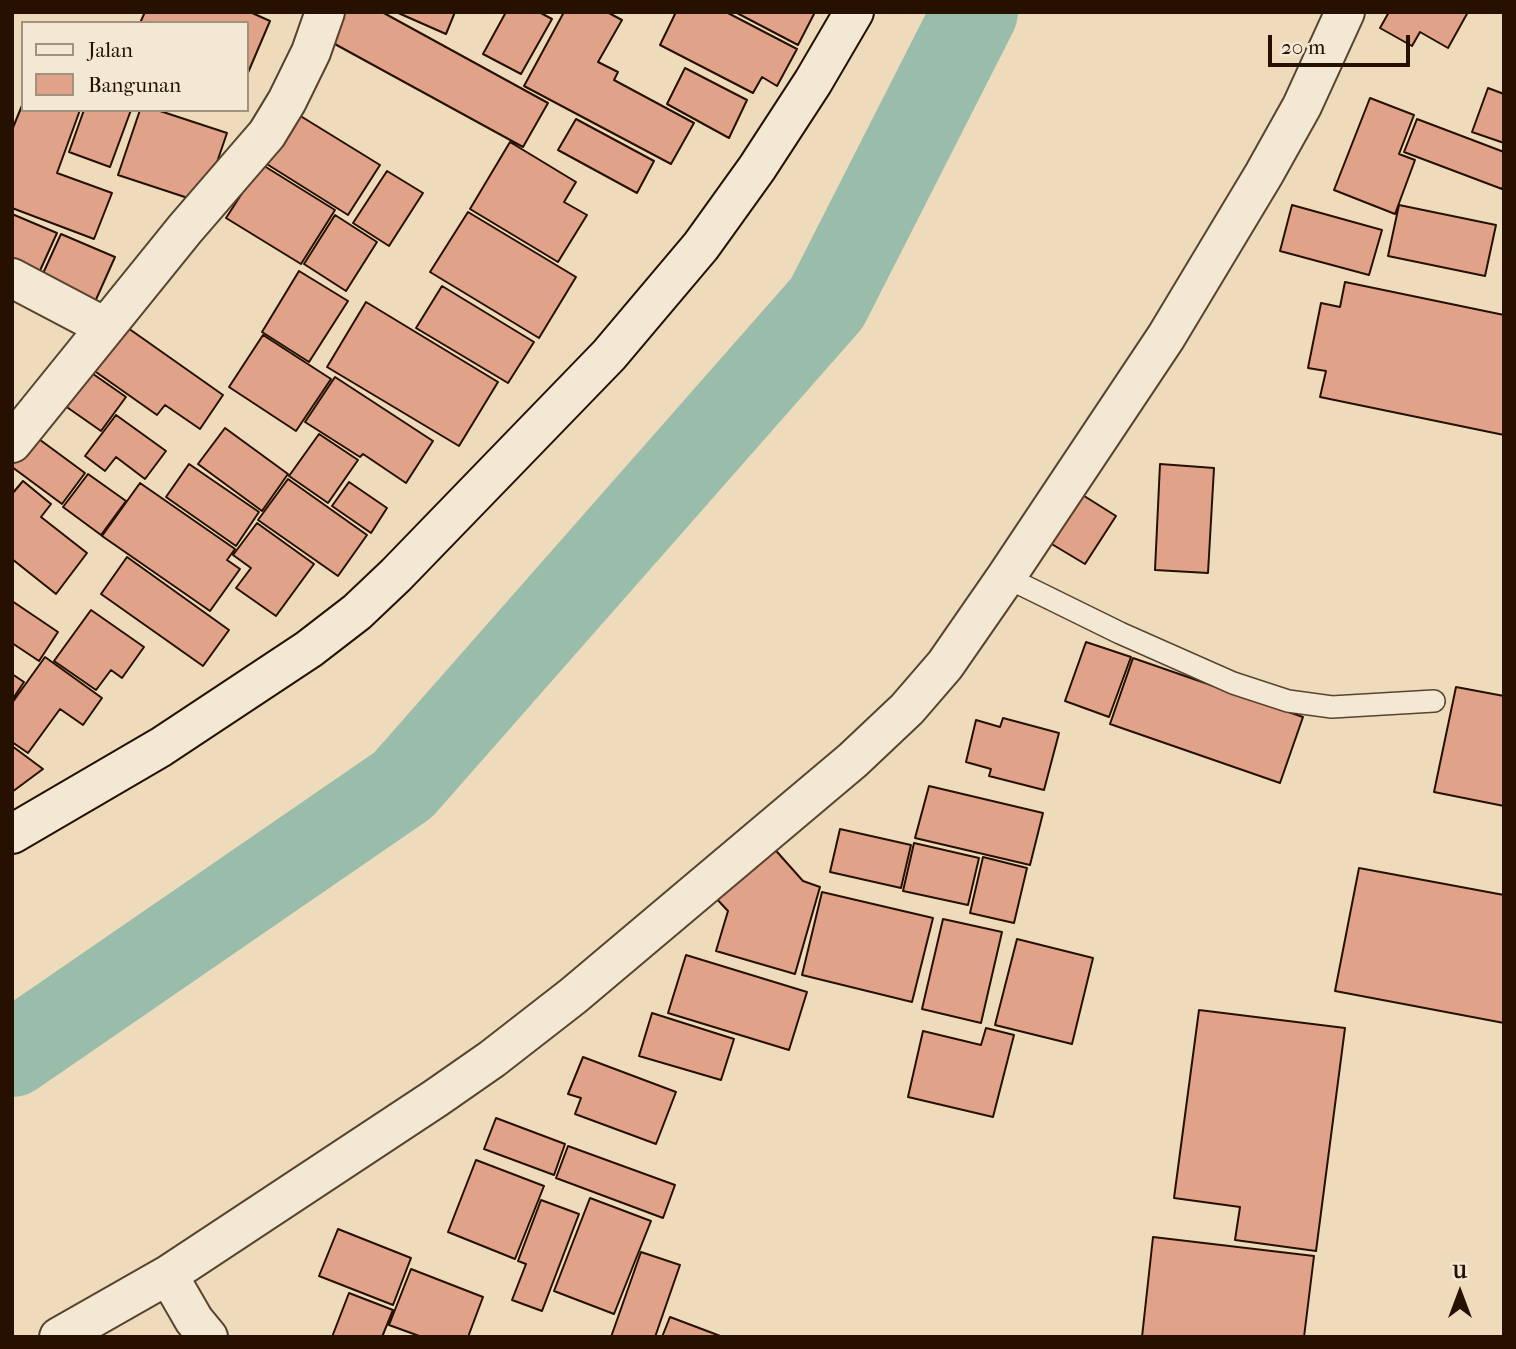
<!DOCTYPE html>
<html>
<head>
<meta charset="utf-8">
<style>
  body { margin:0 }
  #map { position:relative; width:1516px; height:1349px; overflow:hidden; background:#eddbbb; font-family:"IM FELL French Canon",serif }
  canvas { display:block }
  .frame { position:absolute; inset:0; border:14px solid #261000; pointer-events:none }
  .legend { position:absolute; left:21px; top:21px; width:228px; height:91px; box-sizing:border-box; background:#f3e8d3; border:2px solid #a1927f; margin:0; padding:9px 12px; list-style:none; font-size:21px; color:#261000 }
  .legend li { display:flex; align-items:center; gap:14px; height:35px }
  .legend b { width:35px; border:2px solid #a1927f }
  .north { position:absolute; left:1425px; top:1258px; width:70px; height:70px; -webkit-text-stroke:5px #f3e8d3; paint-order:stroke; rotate:0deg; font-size:19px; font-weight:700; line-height:28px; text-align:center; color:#261000 }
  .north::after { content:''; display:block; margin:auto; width:24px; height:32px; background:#261000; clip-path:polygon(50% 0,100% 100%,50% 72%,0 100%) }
  .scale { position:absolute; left:1268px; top:35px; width:142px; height:32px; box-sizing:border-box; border:4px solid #261000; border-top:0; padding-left:9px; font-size:21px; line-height:24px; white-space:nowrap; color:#261000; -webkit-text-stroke:5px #f3e8d3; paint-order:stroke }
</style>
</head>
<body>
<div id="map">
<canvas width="1516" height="1349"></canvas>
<div class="frame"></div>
<ul class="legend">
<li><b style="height:9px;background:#f3e8d3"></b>Jalan</li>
<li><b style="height:19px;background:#e1a28a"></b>Bangunan</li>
</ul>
<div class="north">U</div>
<div class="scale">20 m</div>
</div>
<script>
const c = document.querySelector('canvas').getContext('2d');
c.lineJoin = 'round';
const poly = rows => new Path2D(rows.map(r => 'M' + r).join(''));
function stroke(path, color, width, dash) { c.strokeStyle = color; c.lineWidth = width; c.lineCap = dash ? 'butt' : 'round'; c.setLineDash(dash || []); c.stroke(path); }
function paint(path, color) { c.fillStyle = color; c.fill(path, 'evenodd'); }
stroke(poly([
  [12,1054,403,785,827,303,975,12]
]), '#9abcaa', 86);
const building = poly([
  [145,12,250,12,270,21,247,75,247,23,140,23,145,12],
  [335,12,382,12,548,103,523,147,322,37,335,12],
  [396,12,455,12,446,34,396,12],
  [506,12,539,12,552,19,521,74,483,54,506,12],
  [564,12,607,12,622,20,598,62,618,72,614,80,694,123,671,164,524,86,564,12],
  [676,12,726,12,797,49,777,86,762,77,753,93,660,45,676,12],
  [735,12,815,12,798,45,735,12],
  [1389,12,1468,12,1448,48,1420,32,1412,46,1380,28,1389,12],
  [685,68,747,100,729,138,667,104,685,68],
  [1488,88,1504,94,1504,143,1472,132,1488,88],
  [1370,98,1414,115,1399,154,1415,160,1395,214,1334,190,1370,98],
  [23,103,23,110,80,110,57,173,112,193,94,239,12,208,12,130,23,103],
  [84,110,131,110,110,167,69,152,84,110],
  [140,110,157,110,227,133,203,203,118,175,140,110],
  [294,112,380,165,348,215,262,161,294,112],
  [576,119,654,161,637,193,558,150,576,119],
  [1417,119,1504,152,1504,184,1502,189,1404,152,1417,119],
  [510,142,576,182,564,202,587,215,558,262,470,209,510,142],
  [261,164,335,210,301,264,226,218,261,164],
  [387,171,423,193,389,246,353,223,387,171],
  [1292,205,1382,230,1369,275,1280,251,1292,205],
  [1399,205,1496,225,1485,276,1388,256,1399,205],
  [468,212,576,277,539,338,430,272,468,212],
  [12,214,57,233,38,275,12,264,12,214],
  [335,215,377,242,346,291,304,264,335,215],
  [61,234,115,257,94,304,40,280,61,234],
  [299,271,348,301,309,362,262,332,299,271],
  [1345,282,1504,315,1504,435,1320,397,1326,371,1308,368,1321,303,1340,307,1345,282],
  [442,286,534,342,508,383,416,328,442,286],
  [366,302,498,382,459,446,327,367,366,302],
  [118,321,223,395,200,429,165,405,157,415,86,365,118,321],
  [263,335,331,379,296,431,229,387,263,335],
  [86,369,126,397,101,431,61,403,86,369],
  [335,377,433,441,406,483,363,454,360,457,305,422,335,377],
  [116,415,166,451,145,479,116,457,105,471,85,456,116,415],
  [225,428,288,474,262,511,198,464,225,428],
  [28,431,85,473,62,504,12,467,12,453,28,431],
  [319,434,358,460,328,503,289,476,319,434],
  [189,464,259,512,236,546,166,497,189,464],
  [1160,464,1214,468,1208,573,1155,570,1160,464],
  [88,474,126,501,101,535,63,507,88,474],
  [288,479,367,535,338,576,258,520,288,479],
  [23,481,51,504,41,517,87,553,56,594,12,559,12,494,23,481],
  [349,482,387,508,371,533,332,506,349,482],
  [140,483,235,549,227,560,240,569,210,611,102,536,140,483],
  [1081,494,1116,516,1085,564,1050,543,1081,494],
  [257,523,314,564,276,616,236,588,251,568,233,555,257,523],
  [127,557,229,630,203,666,101,594,127,557],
  [12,601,58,632,39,661,12,643,12,601],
  [91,610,144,647,122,678,111,670,96,690,54,661,91,610],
  [1086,642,1131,657,1109,717,1065,701,1086,642],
  [45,657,102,698,83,725,60,709,28,753,12,742,12,703,45,657],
  [1133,658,1303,717,1280,783,1110,724,1133,658],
  [12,674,24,682,12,700,12,674],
  [1456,687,1504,696,1504,806,1434,792,1456,687],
  [1003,718,1059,733,1044,790,989,776,991,769,966,762,976,720,1000,727,1003,718],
  [12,746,43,769,12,792,12,746],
  [929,786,1043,813,1030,865,915,838,929,786],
  [840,829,911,845,901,888,830,872,840,829],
  [914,843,979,858,968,905,903,891,914,843],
  [770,844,803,881,820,887,795,974,716,951,728,911,713,895,770,844],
  [983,857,1027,868,1014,923,970,913,983,857],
  [1359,868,1504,895,1504,1023,1335,991,1359,868],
  [822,892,933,918,912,1002,802,975,822,892],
  [943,919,1002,932,981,1023,922,1009,943,919],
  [1017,939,1093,958,1072,1044,995,1025,1017,939],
  [686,955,807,992,789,1050,668,1013,686,955],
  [1199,1010,1345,1028,1316,1251,1235,1240,1240,1207,1174,1198,1199,1010],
  [652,1013,734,1039,721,1080,639,1056,652,1013],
  [986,1028,1014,1035,993,1117,908,1097,923,1031,981,1045,986,1028],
  [583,1057,676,1092,656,1144,575,1114,581,1098,568,1094,583,1057],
  [496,1118,565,1144,554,1175,484,1149,496,1118],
  [568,1146,675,1185,663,1218,556,1178,568,1146],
  [476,1160,544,1186,515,1259,448,1232,476,1160],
  [590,1198,651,1221,614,1314,554,1291,590,1198],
  [541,1200,579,1214,542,1311,512,1300,526,1264,518,1261,541,1200],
  [338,1229,411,1258,393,1305,319,1276,338,1229],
  [1153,1237,1314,1256,1304,1337,1142,1337,1153,1237],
  [641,1252,680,1265,655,1337,611,1337,641,1252],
  [411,1269,483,1297,468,1337,422,1337,389,1325,411,1269],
  [349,1293,393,1310,382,1337,332,1337,349,1293],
  [670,1317,723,1337,662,1337,670,1317]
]);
paint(building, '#e1a28a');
stroke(building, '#261000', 2);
const lane = poly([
  [1006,577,1120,633,1233,683,1288,701,1332,707,1434,701]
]);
const street = poly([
  [12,278,105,327],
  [12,443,185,229,267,134,287,101,311,52,325,12],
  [168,1275,194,1320,208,1337],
  [59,1337,168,1275,436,1098,492,1059,573,996,853,760,907,709,945,665,1006,577,1166,337,1264,174,1302,106,1345,12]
]);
const secondary = poly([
  [12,834,161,747,309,649,357,612,396,575,609,355,701,246,757,168,813,82,854,12]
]);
stroke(lane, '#58432f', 24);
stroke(street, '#58432f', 42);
stroke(secondary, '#261000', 42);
stroke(lane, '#f3e8d3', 21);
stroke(street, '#f3e8d3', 38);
stroke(secondary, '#f3e8d3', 38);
</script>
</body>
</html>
